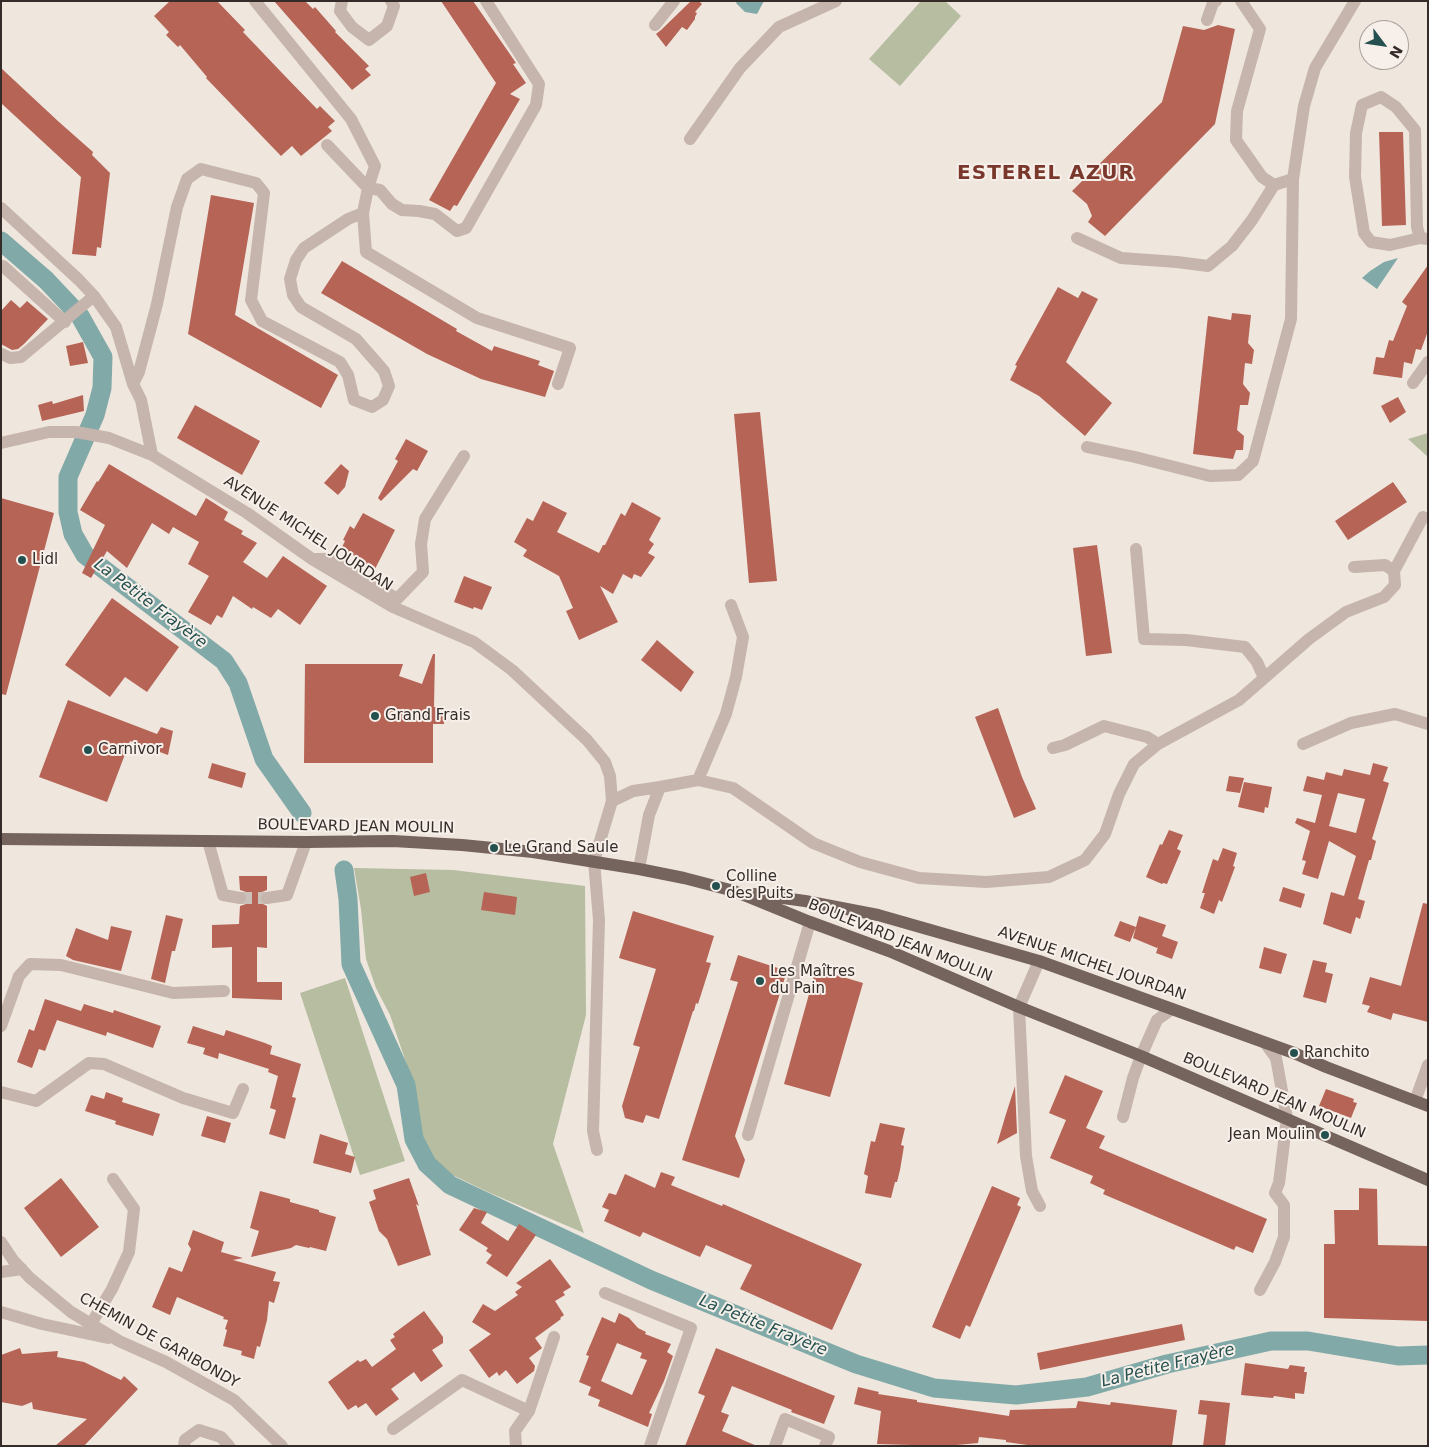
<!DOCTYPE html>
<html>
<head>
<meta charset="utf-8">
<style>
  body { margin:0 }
  #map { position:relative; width:1429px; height:1447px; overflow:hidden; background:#efe6de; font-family:"DejaVu Sans",sans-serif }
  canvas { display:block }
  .frame { position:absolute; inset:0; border:2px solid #352c2a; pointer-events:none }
  .north { position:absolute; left:1359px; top:20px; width:50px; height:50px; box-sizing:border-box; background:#f7f0ea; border:1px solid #a9a29d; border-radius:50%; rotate:121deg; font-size:14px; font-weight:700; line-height:20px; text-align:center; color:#352c2a }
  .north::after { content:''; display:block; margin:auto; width:18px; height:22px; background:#245150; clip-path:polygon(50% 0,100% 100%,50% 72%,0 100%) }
</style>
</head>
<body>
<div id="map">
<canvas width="1429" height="1447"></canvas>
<div class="frame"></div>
<div class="north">N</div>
</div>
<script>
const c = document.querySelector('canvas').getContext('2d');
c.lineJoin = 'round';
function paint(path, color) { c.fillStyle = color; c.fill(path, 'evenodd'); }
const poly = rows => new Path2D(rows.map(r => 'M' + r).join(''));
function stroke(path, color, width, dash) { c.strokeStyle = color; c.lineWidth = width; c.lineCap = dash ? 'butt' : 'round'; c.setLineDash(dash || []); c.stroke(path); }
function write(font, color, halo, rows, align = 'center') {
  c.font = font + ' "DejaVu Sans",sans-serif'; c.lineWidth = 4; c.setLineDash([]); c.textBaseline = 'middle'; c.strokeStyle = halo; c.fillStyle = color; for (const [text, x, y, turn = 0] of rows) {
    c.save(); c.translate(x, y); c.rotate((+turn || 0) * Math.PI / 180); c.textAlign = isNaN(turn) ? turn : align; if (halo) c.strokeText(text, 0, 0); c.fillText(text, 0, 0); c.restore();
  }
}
paint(poly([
  [921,1,945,1,961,16,900,86,869,59],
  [1428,433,1428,457,1408,439],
  [354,868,453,870,585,886,586,1015,553,1144,584,1233,490,1193,442,1170,428,1157,420,1134,413,1083,390,1015,376,988,366,959,361,909],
  [345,978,405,1161,360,1175,300,993]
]), '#b6bda0');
paint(poly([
  [737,1,764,1,757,14,745,12,736,3],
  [1398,258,1377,289,1362,278,1370,271,1384,262]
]), '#81a9a7');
stroke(poly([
  [1,241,46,280,80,316,103,357,102,388,95,415,68,477,68,512,73,534,85,555,224,661,238,683,264,759,302,813],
  [344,870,348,899,351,964,406,1085,414,1139,427,1164,450,1185,651,1280,856,1364,934,1388,1016,1395,1087,1387,1167,1364,1271,1341,1308,1341,1398,1356,1428,1355]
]), '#81a9a7', 19);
paint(poly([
  [170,1,217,1,245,30,243,32,284,75,317,109,320,106,335,121,328,127,332,131,301,156,292,146,281,156,206,78,207,77,180,45,178,47,166,35,169,32,154,16],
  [274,1,305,1,313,9,315,7,336,31,335,32,369,66,365,69,371,75,352,90],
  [441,1,473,1,514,60,516,63,513,64,526,83,510,94,520,99,457,206,454,205,450,211,429,200,496,83],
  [691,1,699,1,702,4,695,12,697,13,695,17,695,19,687,30,682,27,666,47,656,34,661,30],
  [1218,25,1235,29,1215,124,1105,236,1088,222,1092,216,1087,204,1072,191,1162,102,1183,26,1204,30],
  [1,68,59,122,93,152,92,155,110,173,101,248,97,247,96,256,72,254,81,177,1,103],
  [1379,132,1403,132,1406,225,1382,226],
  [211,195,254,203,235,315,338,375,321,408,188,334],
  [342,261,457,329,456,331,492,351,494,346,540,361,538,365,554,371,545,397,481,379,427,354,321,293],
  [1428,265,1428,331,1421,350,1416,349,1412,364,1404,362,1402,378,1373,374,1376,357,1384,358,1389,340,1393,341,1407,306,1402,302],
  [1058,287,1078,298,1082,291,1098,299,1066,362,1112,403,1085,436,1039,396,1010,380,1017,366,1015,365],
  [11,300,20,308,27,301,48,319,24,344,18,349,12,350,1,344,1,311],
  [1232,313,1251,315,1248,343,1254,350,1252,364,1245,363,1243,384,1250,393,1248,405,1240,405,1237,430,1244,436,1243,450,1236,450,1233,459,1193,454,1208,316,1231,320],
  [83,342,88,363,70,366,66,346],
  [83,395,84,411,42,421,38,405,52,401,53,404],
  [1398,397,1406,412,1390,423,1381,406],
  [195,405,260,441,242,475,177,438],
  [760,412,777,581,749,583,734,414],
  [406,439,428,451,417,471,413,469,381,501,378,498,398,461,395,459],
  [109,464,196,516,206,498,228,512,224,520,243,531,241,534,257,543,243,562,267,578,283,556,327,586,300,625,278,609,271,618,253,607,252,609,233,596,222,618,217,615,211,625,188,612,209,576,188,564,199,542,173,527,169,534,152,523,127,568,107,551,91,578,82,573,105,525,80,510,97,481,98,482],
  [341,464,349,471,345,487,338,495,324,483],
  [1393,482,1407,502,1348,540,1335,521],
  [1,498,54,513,6,695,1,694],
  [543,501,567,513,557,532,599,553,603,545,605,545,621,513,625,516,632,502,661,518,649,540,654,544,648,553,655,557,641,577,634,574,632,579,623,574,613,594,600,586,618,622,579,640,566,611,573,608,559,576,523,556,527,550,514,542,527,518,533,521],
  [363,513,395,530,375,569,360,561,361,559,341,549,345,541,343,540,350,526,354,529],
  [1097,545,1112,653,1086,656,1073,548],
  [464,576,492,587,482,610,474,607,473,609,454,602],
  [112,598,179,647,147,692,125,677,110,697,65,665],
  [657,640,694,672,681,692,641,660],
  [433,654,435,654,434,707,445,707,444,724,433,724,433,763,304,763,305,664,403,664,399,676,422,684],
  [68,700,157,734,161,727,173,731,168,755,130,741,107,802,39,777],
  [998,708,1022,777,1036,809,1014,818,975,717],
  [212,763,246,773,242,788,208,778],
  [1373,763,1388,767,1383,781,1389,783,1372,839,1376,841,1371,860,1369,860,1358,899,1365,901,1360,919,1356,917,1351,934,1323,924,1331,892,1344,896,1356,856,1329,841,1318,879,1302,874,1306,861,1302,860,1310,831,1295,823,1297,818,1315,823,1322,795,1303,791,1307,776,1324,780,1326,772,1342,776,1344,769,1370,775],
  [1338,793,1365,799,1356,833,1329,826],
  [1229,776,1244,778,1240,793,1226,791],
  [1244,782,1272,787,1268,808,1265,807,1264,813,1238,807],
  [1169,830,1183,835,1177,849,1181,851,1167,884,1163,883,1162,884,1146,877,1160,844,1162,845],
  [1223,848,1237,853,1233,866,1235,867,1222,902,1219,900,1214,914,1200,908,1205,893,1202,893,1213,859,1218,861],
  [426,873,430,892,414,896,410,877],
  [239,876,267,876,267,890,262,892,259,899,261,903,267,906,267,948,257,947,257,982,282,982,282,1000,232,998,232,947,212,948,212,925,239,924,240,906,246,904,248,899,246,892,240,890],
  [1283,887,1305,894,1301,908,1279,901],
  [484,892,517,897,515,915,481,910],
  [1423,903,1428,904,1428,1022,1393,1013,1391,1020,1367,1012,1370,1006,1362,1004,1370,977,1401,986],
  [633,911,714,936,706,962,711,963,698,1004,696,1003,694,1011,693,1011,659,1119,646,1115,643,1123,625,1118,622,1106,640,1047,633,1045,656,969,619,958],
  [166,915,183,919,175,951,172,951,165,983,151,979],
  [1139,916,1166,925,1162,936,1178,942,1172,959,1156,953,1158,947,1157,948,1133,938],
  [1120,921,1136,927,1130,942,1114,936],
  [111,926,132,931,121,971,73,960,66,956,76,928,108,940],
  [1264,947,1287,954,1281,974,1259,968],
  [738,955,787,971,735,1136,745,1160,739,1178,682,1160,738,982,730,980],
  [1313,960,1327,963,1325,972,1333,974,1326,1003,1303,997],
  [816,969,863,983,830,1097,784,1084],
  [45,999,81,1011,84,1004,113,1013,114,1010,161,1026,153,1048,107,1032,106,1036,57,1020,45,1051,39,1049,32,1068,17,1062,29,1029,34,1031],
  [193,1026,224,1036,226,1030,265,1043,272,1046,270,1054,301,1064,292,1097,296,1098,285,1139,269,1134,276,1110,270,1108,278,1076,268,1072,269,1069,219,1053,218,1059,203,1054,205,1048,187,1043],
  [1065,1075,1103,1091,1086,1128,1105,1136,1099,1148,1267,1219,1253,1253,1236,1246,1234,1250,1103,1194,1105,1190,1090,1183,1093,1176,1050,1158,1066,1120,1049,1113],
  [1015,1086,1017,1133,997,1144,1006,1114],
  [1326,1089,1354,1099,1353,1102,1357,1103,1351,1118,1319,1106],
  [106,1092,123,1098,122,1102,160,1114,153,1136,115,1124,116,1121,85,1111,91,1095,104,1099],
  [207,1116,231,1123,225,1143,201,1136],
  [880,1123,905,1128,901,1145,904,1146,900,1170,897,1182,895,1182,891,1198,865,1193,868,1176,864,1174,871,1141,875,1142],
  [320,1134,348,1143,345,1154,355,1157,351,1173,313,1163],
  [661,1172,675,1177,671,1185,722,1206,723,1204,862,1264,832,1330,740,1289,752,1265,706,1245,700,1257,643,1232,640,1237,604,1221,609,1210,602,1207,609,1193,616,1195,625,1174,655,1188],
  [61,1178,99,1227,61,1257,24,1208],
  [409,1178,419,1206,416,1204,431,1255,398,1266,387,1239,379,1231,369,1202,376,1199,373,1190],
  [992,1186,1020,1198,1017,1205,1021,1207,970,1327,966,1325,960,1339,932,1327],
  [1359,1188,1377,1189,1378,1245,1428,1246,1428,1321,1324,1318,1324,1244,1335,1244,1334,1210,1359,1210],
  [260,1191,290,1199,290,1202,319,1210,319,1212,336,1217,326,1251,310,1247,309,1248,296,1245,291,1248,251,1257,259,1231,250,1228],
  [474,1208,487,1212,481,1223,508,1241,519,1224,536,1235,507,1277,486,1263,492,1255,486,1251,488,1248,459,1230],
  [193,1230,224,1242,221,1252,243,1258,233,1260,276,1272,273,1281,280,1282,274,1303,269,1301,267,1320,260,1347,257,1346,254,1359,241,1355,242,1351,223,1346,227,1330,225,1329,228,1320,223,1319,224,1317,177,1297,170,1315,152,1307,169,1267,182,1272,191,1249,188,1244],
  [550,1259,571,1287,563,1292,565,1295,555,1301,564,1315,560,1318,561,1319,535,1338,542,1348,529,1358,535,1366,534,1371,517,1384,506,1370,499,1376,497,1372,489,1378,469,1350,491,1334,472,1322,483,1304,495,1311,518,1295,515,1292,522,1287,516,1283],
  [424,1311,443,1337,443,1343,432,1350,443,1366,421,1382,414,1372,391,1389,399,1399,376,1416,366,1403,358,1408,356,1405,348,1410,328,1382,358,1360,360,1362,366,1359,372,1367,396,1349,390,1340,395,1337,393,1334],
  [619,1313,629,1318,638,1328,646,1332,645,1334,671,1344,667,1352,673,1356,664,1381,649,1413,652,1414,648,1427,598,1406,600,1400,588,1395,591,1387,579,1382,589,1356,586,1355,602,1317,615,1323],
  [617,1343,642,1353,640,1358,647,1360,632,1395,601,1381],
  [1182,1324,1185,1340,1040,1370,1037,1353],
  [20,1348,22,1354,58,1351,57,1357,84,1362,121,1380,124,1376,138,1389,84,1446,55,1446,87,1419,33,1409,32,1402,22,1406,1,1402,1,1355],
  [716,1348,835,1396,824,1424,791,1412,792,1410,732,1386,721,1412,729,1415,722,1431,757,1446,685,1446,705,1396,698,1393],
  [1245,1363,1288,1369,1290,1365,1305,1367,1304,1372,1307,1372,1304,1394,1295,1393,1295,1399,1274,1396,1273,1398,1241,1395],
  [858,1387,879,1392,878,1394,917,1400,917,1402,1009,1416,1010,1410,1076,1408,1078,1401,1110,1405,1111,1402,1177,1410,1172,1446,1035,1446,1006,1442,1006,1440,979,1437,978,1443,946,1446,877,1444,881,1411,854,1404],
  [1200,1400,1230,1403,1225,1446,1203,1446,1207,1415,1198,1414]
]), '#b66455');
stroke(poly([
  [240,898,267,898]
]), '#cac1ba', 12, [12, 6]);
stroke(poly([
  [255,1,351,119,375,166,368,188,363,213,366,252,477,318,570,348,558,384],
  [342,1,340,11,352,27,369,40,387,26,394,6,391,1],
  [1241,1,1260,29,1237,111,1236,140,1262,177,1274,185],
  [1207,20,1213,3,1216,1],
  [655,25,674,1],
  [690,139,740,68,779,27,836,1],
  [327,145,368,188,380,190,392,204,402,210,419,211,435,214,457,231,466,228,536,105,539,84,486,1],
  [1,208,79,280,94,296,116,327,133,384,141,400,152,455],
  [1077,238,1121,258,1177,262,1208,266,1232,246,1252,220,1274,185,1293,179],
  [1420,238,1417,227,1415,130,1396,107,1381,97,1362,105,1356,133,1355,177,1364,233,1371,242,1390,245,1420,238,1428,239],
  [1,266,3,266,65,322],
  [2,354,10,358,21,357,94,296],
  [1413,383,1428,362],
  [133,384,139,372,157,304,177,207,187,179,201,169,256,183,264,193,251,300,262,321,340,362,348,375,354,400,372,407,383,400,389,386,384,371,356,339,301,307,293,295,290,279,296,260,304,248,348,219,363,213],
  [1,443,49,432,76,432,109,438,152,455,247,513,312,559,393,607,474,642,512,670,587,740,605,762,610,776,612,801,594,861,599,920,593,1131,597,1150],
  [1087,447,1135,457,1210,476,1238,475,1253,461,1291,319,1293,179,1304,106,1315,68,1355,1],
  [1136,549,1144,639,1186,640,1245,647,1257,662,1264,678],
  [312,559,331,559,397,599,423,572,421,544,425,519,464,456],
  [1394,571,1423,517],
  [1303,744,1351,723,1395,714,1428,724],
  [1053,748,1065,745,1104,726,1147,737,1158,744],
  [698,780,726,714,736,677,743,637,731,605],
  [612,801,633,791,660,787,698,780,733,788,813,843,860,862,919,878,986,882,1049,877,1085,860,1105,834,1119,794,1134,764,1158,744,1239,700,1309,639,1346,612,1384,597,1395,585,1394,571,1385,565,1354,567],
  [208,841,223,895,240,898],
  [639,869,649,815,660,787],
  [267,898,287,895,306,842],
  [1039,961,1019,1007,1026,1156,1032,1191,1040,1206],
  [1,1026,19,976,30,964,61,965,173,993,224,991],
  [1,1092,36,1101,89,1063,104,1064,183,1098,233,1113,243,1089],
  [1415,1101,1428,1065],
  [1123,1117,1133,1078,1141,1056,1157,1020,1172,1009],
  [748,1135,810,922],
  [1,1242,13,1260,30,1278,71,1312,119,1341,166,1362,234,1400,282,1446],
  [1,1272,22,1269],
  [1260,1290,1275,1262,1284,1237,1284,1205,1275,1193,1279,1183,1287,1118,1276,1058,1265,1043],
  [605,1293,691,1328,650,1446],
  [1,1312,42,1324,108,1338],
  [91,1324,112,1289,129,1252,134,1209,113,1179],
  [393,1429,462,1380,529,1411],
  [184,1446,185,1440,199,1430,221,1437,229,1446],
  [516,1446,515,1431,529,1411,554,1337],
  [775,1446,785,1419,829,1437,825,1446]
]), '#c6b5ac', 12);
stroke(poly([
  [1,839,306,842,393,841,462,845,533,852,639,869,684,878,734,891,810,922,889,951,1019,1007,1141,1056,1428,1180],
  [754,894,805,901,878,915,1039,961,1294,1053,1326,1067,1428,1106]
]), '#75635d', 12);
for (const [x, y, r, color] of [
  [22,560,5,"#245150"],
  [375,716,5,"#245150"],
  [88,750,5,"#245150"],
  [494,848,5,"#245150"],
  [716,886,5,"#245150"],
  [760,981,5,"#245150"],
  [1294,1053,5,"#245150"],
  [1325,1135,5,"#245150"]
]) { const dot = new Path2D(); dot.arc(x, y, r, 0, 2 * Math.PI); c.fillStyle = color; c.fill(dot); stroke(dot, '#f7f0ea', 2); }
write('15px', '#352c2a', '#f7f0ea', [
  ["AVENUE MICHEL JOURDAN",308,534,33],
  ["BOULEVARD JEAN MOULIN",356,827,1],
  ["BOULEVARD JEAN MOULIN",900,941,22],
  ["AVENUE MICHEL JOURDAN",1092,964,19],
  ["BOULEVARD JEAN MOULIN",1274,1096,23],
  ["CHEMIN DE GARIBONDY",159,1341,29]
]);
write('15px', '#352c2a', '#f7f0ea', [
  ["Lidl",32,560],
  ["Grand Frais",385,716],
  ["Carnivor",98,750],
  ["Le Grand Saule",504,848],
  ["Colline",726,877],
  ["des Puits",726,894],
  ["Les Maîtres",770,972],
  ["du Pain",770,989],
  ["Ranchito",1304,1053],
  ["Jean Moulin",1315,1135,"right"]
], 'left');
write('italic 16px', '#245150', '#f7f0ea', [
  ["La Petite Frayère",150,604,37],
  ["La Petite Frayère",763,1326,22],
  ["La Petite Frayère",1168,1366,-14]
]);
c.letterSpacing = '1px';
write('bold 20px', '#7a382d', '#f7f0ea', [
  ["ESTEREL AZUR",1046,174]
]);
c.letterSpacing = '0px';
</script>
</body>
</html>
